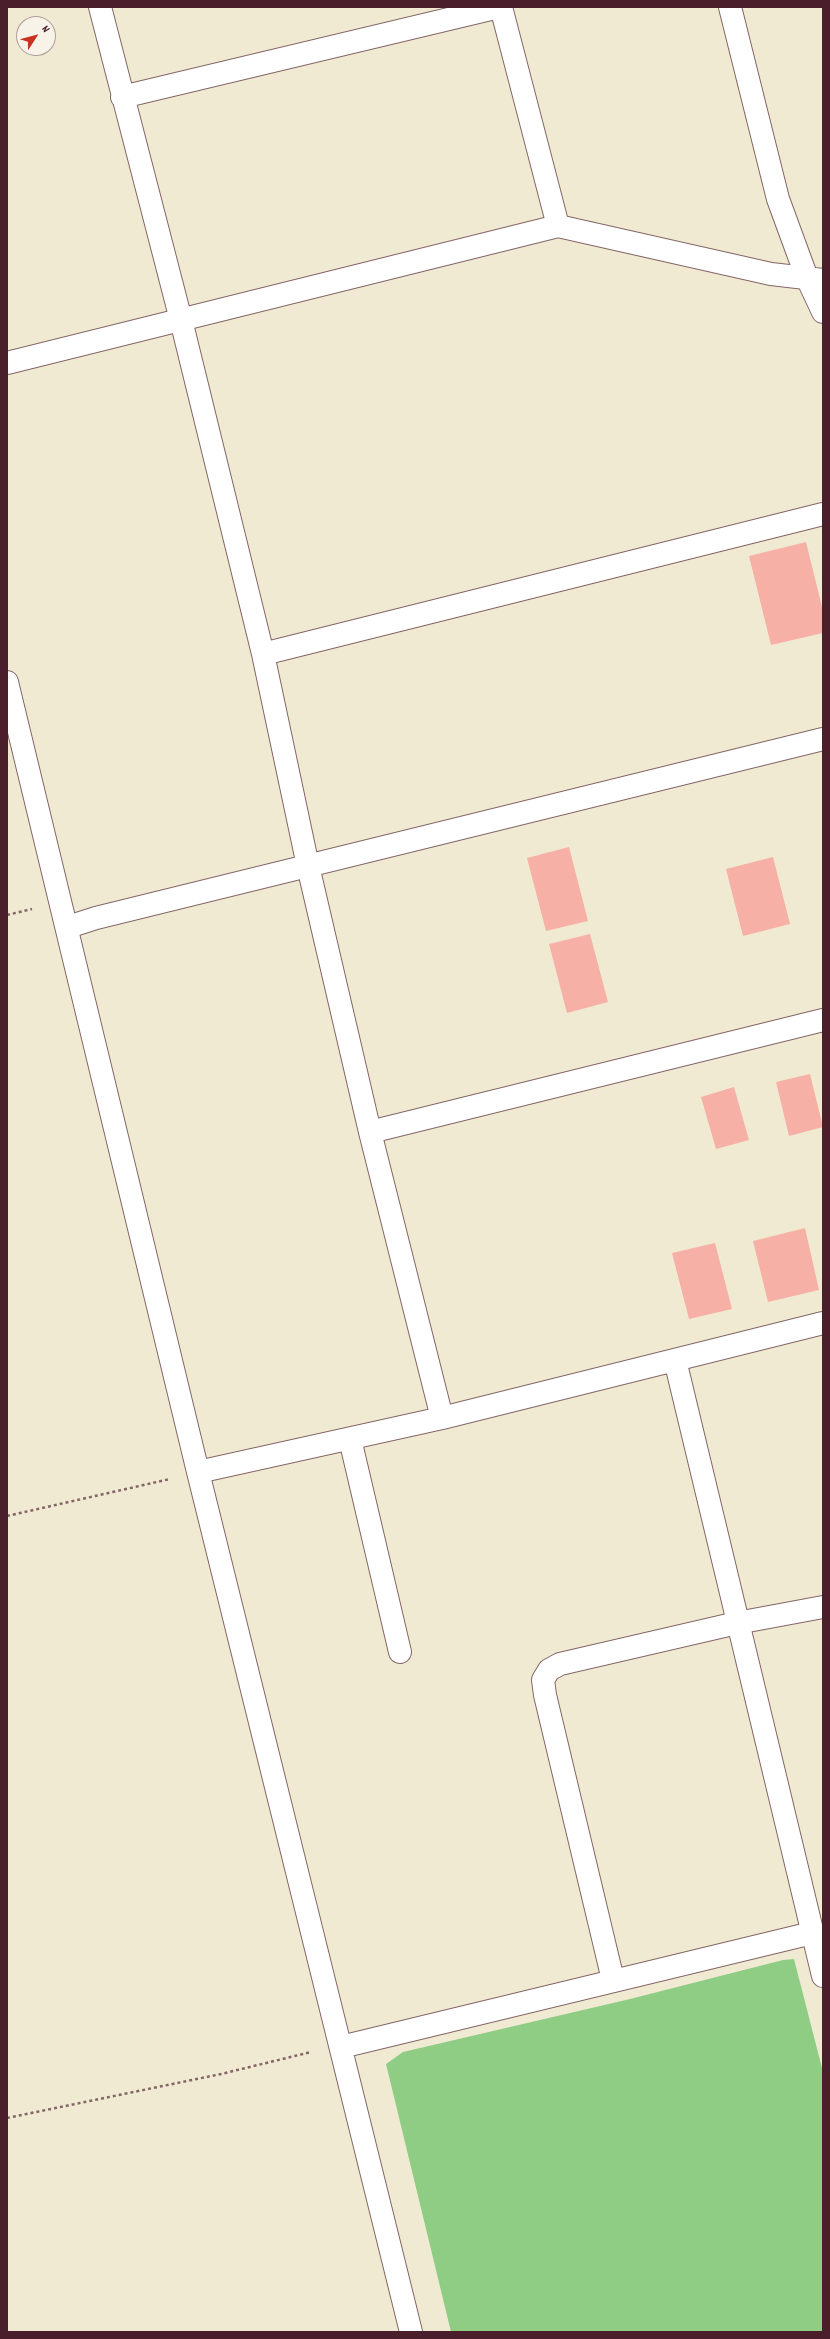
<!DOCTYPE html>
<html>
<head>
<meta charset="utf-8">
<style>
  body { margin:0 }
  #map { position:relative; width:830px; height:2339px; overflow:hidden; background:#f1ead3; font-family:Dekko,sans-serif }
  canvas { display:block }
  .frame { position:absolute; inset:0; border:8px solid #4a1f2b; pointer-events:none }
  .north { position:absolute; left:16px; top:16px; width:40px; height:40px; box-sizing:border-box; background:#f7f3e8; border:1px solid #b29e9c; border-radius:50%; rotate:54deg; font-size:11px; font-weight:700; line-height:16px; text-align:center; color:#4a1f2b }
  .north::after { content:''; display:block; margin:auto; width:14px; height:18px; background:#c8321e; clip-path:polygon(50% 0,100% 100%,50% 72%,0 100%) }
</style>
</head>
<body>
<div id="map">
<canvas width="830" height="2339"></canvas>
<div class="frame"></div>
<div class="north">N</div>
</div>
<script>
const c = document.querySelector('canvas').getContext('2d');
c.lineJoin = 'round';
function paint(path, color) { c.fillStyle = color; c.fill(path, 'evenodd'); }
const poly = rows => new Path2D(rows.map(r => 'M' + r).join(''));
function stroke(path, color, width, dash) { c.strokeStyle = color; c.lineWidth = width; c.lineCap = dash ? 'butt' : 'round'; c.setLineDash(dash || []); c.stroke(path); }
paint(poly([
  [794,1959,823,2072,823,2332,451,2332,386,2064,403,2052,630,1999,783,1960]
]), '#8fcd84');
paint(poly([
  [806,542,823,611,823,633,771,645,749,556],
  [569,847,588,921,546,931,527,858],
  [773,857,790,924,743,936,726,869],
  [590,934,608,1002,567,1013,549,944],
  [810,1074,823,1127,789,1136,776,1082],
  [734,1087,749,1140,716,1149,701,1097],
  [805,1228,819,1290,768,1302,753,1241],
  [715,1243,732,1309,689,1319,672,1253]
]), '#f6b0a5');
const minor = poly([
  [100,7,181,320,263,654,308,866,370,1132,442,1418],
  [501,7,558,226],
  [730,7,778,199,807,278,823,312],
  [122,97,499,7],
  [7,363,558,226,771,274,823,280],
  [263,654,823,514],
  [7,682,198,1472,411,2332],
  [68,927,96,918,823,739],
  [370,1132,823,1020],
  [675,1360,823,1976],
  [350,1439,400,1652],
  [198,1472,442,1418,823,1323],
  [613,1980,545,1695,543,1680,549,1670,560,1664,737,1623,823,1607],
  [341,2047,812,1933]
]);
stroke(minor, '#846666', 24);
stroke(poly([
  [7,915,32,909],
  [7,1516,170,1479],
  [7,2118,221,2074,311,2052]
]), '#846666', 2.5, [3, 3]);
stroke(minor, '#fff', 22);
</script>
</body>
</html>
